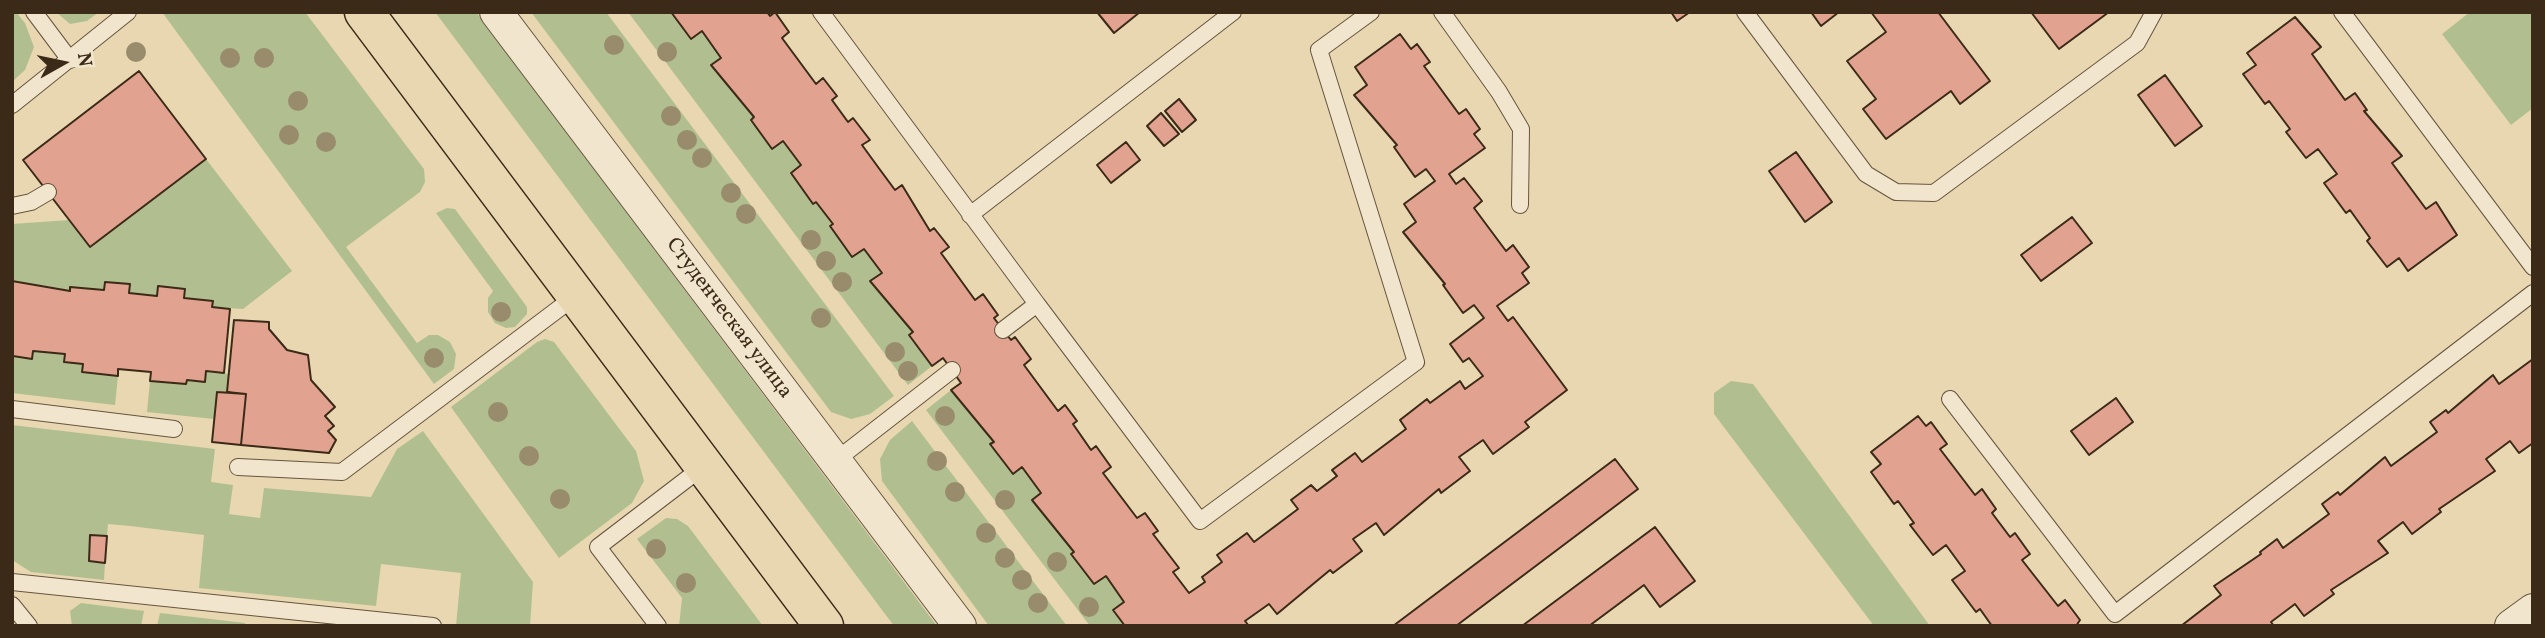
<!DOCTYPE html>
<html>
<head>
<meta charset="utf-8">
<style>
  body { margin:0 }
  #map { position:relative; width:2545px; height:638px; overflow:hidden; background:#e9d7b2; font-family:Vollkorn,serif }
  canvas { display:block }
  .frame { position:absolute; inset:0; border:14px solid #3b2a17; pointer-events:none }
  .north { position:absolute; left:28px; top:28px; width:70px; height:70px; -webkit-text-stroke:5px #f1e5cd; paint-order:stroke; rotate:81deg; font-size:19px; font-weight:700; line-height:28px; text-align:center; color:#3b2a17 }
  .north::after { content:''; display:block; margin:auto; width:24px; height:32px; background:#3b2a17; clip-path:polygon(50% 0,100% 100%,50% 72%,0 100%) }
</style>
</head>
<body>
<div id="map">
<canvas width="2545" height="638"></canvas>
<div class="frame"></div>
<div class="north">N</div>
</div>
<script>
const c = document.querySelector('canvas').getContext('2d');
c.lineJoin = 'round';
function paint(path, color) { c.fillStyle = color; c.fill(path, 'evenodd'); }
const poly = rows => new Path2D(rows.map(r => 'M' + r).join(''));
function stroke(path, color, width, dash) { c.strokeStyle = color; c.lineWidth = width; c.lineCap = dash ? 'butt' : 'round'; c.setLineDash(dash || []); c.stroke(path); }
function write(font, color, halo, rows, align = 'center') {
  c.font = font + ' Vollkorn,serif'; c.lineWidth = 5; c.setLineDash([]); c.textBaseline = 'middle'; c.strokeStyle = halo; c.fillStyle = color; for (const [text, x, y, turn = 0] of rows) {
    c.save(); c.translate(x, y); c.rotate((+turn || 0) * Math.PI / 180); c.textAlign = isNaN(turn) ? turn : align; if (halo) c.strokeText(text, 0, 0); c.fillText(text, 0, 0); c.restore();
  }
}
paint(poly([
  [12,12,16,12,25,23,34,47,25,70,12,82],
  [56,12,99,12,87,21,70,24],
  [162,12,305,12,424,169,425,182,420,192,346,247,417,343,429,335,438,335,450,342,456,354,454,369,434,384],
  [435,12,476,12,937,626,894,626],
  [531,12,606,12,894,396,870,414,851,419,831,412],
  [628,12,671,12,690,39,702,31,721,58,711,66,754,117,751,120,772,149,783,141,801,165,791,174,813,204,816,202,833,224,830,227,852,257,864,249,882,273,870,282,913,332,910,335,932,366,908,385],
  [2470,12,2533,12,2533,108,2511,125,2442,34],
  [206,159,292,271,243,309,212,307,213,302,184,298,158,286,157,296,129,293,129,284,105,282,104,290,70,291,12,281,12,224,69,220,91,247],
  [447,208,455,209,527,307,527,314,515,327,506,328,495,323,488,312,488,298,493,291,436,213],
  [545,339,554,342,636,451,644,481,632,503,559,558,451,407,537,342],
  [33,351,65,354,64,362,83,364,82,372,118,376,115,405,12,393,13,356,32,358],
  [206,371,229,374,227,392,217,392,214,419,147,412,150,381,186,384,187,380,205,382],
  [1731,381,1753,384,1930,626,1874,626,1714,414,1714,393],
  [951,390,994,442,991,445,1012,474,1022,467,1041,493,1032,500,1074,552,1071,554,1094,584,1106,576,1124,602,1114,610,1125,626,1090,626,926,410],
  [912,421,1067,626,989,626,882,481,880,459,890,440],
  [12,425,215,449,211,482,233,485,229,514,260,518,264,488,371,497,397,449,423,431,533,582,530,626,456,626,461,573,381,564,376,606,199,588,204,535,130,526,108,524,107,536,90,536,89,561,105,563,104,580,31,572,12,560],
  [666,518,677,519,688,526,763,626,679,626,682,598,637,539],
  [81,603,144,611,141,626,72,626,70,611],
  [160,613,245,623,245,626,157,626]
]), '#b1bf90');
const building = poly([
  [671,12,767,12,770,16,775,12,789,32,782,38,816,84,823,78,837,96,832,100,848,122,853,118,870,140,862,145,878,167,895,190,902,185,930,231,934,228,949,247,941,253,975,300,983,294,998,315,994,318,1003,330,1011,340,1015,337,1031,359,1024,365,1058,411,1065,405,1077,421,1073,424,1091,450,1096,446,1111,467,1103,473,1137,518,1145,513,1158,531,1153,534,1179,568,1173,572,1189,593,1205,582,1202,577,1222,562,1217,555,1247,533,1254,542,1298,509,1291,500,1311,485,1317,491,1337,476,1332,470,1355,453,1362,462,1406,429,1400,420,1427,399,1430,403,1460,381,1465,389,1483,376,1469,358,1463,362,1450,344,1484,318,1474,305,1463,313,1443,285,1445,284,1403,232,1416,222,1404,204,1435,181,1426,169,1415,177,1394,147,1397,145,1354,95,1367,85,1355,67,1400,34,1411,49,1417,44,1430,62,1424,66,1459,114,1466,109,1480,129,1474,134,1485,148,1449,174,1456,184,1464,178,1482,201,1474,208,1506,251,1513,245,1529,267,1522,273,1529,283,1497,306,1508,321,1513,317,1567,390,1525,422,1529,427,1493,454,1483,440,1459,457,1470,471,1441,493,1439,489,1384,535,1376,523,1353,539,1362,551,1333,573,1330,570,1277,614,1269,604,1245,621,1249,626,1125,626,1113,610,1124,602,1106,576,1094,584,1071,554,1074,552,1032,500,1041,493,1022,467,1013,474,990,444,994,442,951,390,961,383,943,358,932,366,909,335,913,332,870,281,882,273,864,249,852,257,830,226,833,224,816,202,813,204,791,173,801,165,783,141,772,149,751,120,754,117,711,65,721,58,702,31,691,39,671,12],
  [1097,12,1140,12,1114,33,1097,12],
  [1671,12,1690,12,1677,21,1671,12],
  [1811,12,1839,12,1821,26,1811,12],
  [1871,12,1938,12,1990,81,1960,104,1951,91,1886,139,1863,109,1876,99,1847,61,1886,32,1871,12],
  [2031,12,2109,12,2059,49,2031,12],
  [2295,17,2321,47,2312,54,2345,100,2355,93,2367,110,2364,111,2402,156,2392,163,2426,209,2436,202,2457,235,2408,271,2399,258,2387,267,2367,241,2370,238,2350,210,2346,213,2324,183,2337,174,2318,149,2306,158,2286,132,2290,129,2269,101,2265,104,2243,74,2256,65,2247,53,2295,17],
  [139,71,206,159,90,247,23,160,139,71],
  [2165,75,2202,126,2175,146,2138,95,2165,75],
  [1179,99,1196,120,1182,132,1165,111,1179,99],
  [1161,113,1179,134,1164,146,1147,126,1161,113],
  [1126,142,1140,160,1111,183,1097,165,1126,142],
  [1796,152,1832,202,1805,222,1769,171,1796,152],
  [2072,217,2092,243,2041,281,2021,255,2072,217],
  [12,281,70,291,70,287,104,290,105,282,130,284,129,293,157,296,158,286,185,289,184,298,213,301,212,307,230,309,224,373,206,371,205,382,187,380,186,384,150,381,151,372,118,369,118,376,82,372,83,364,64,362,65,354,33,351,32,359,13,356,12,360,12,281],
  [234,320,269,322,269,329,287,350,308,355,311,380,335,407,325,416,334,426,328,431,336,440,329,453,241,445,246,394,227,392,234,320],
  [2533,359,2533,443,2519,453,2510,441,2486,459,2495,471,2439,509,2441,512,2412,534,2403,522,2378,541,2388,553,2331,590,2334,594,2304,616,2295,604,2271,622,2274,626,2181,626,2221,595,2214,586,2261,554,2260,552,2277,539,2283,548,2329,514,2322,504,2338,492,2340,495,2385,457,2391,466,2437,432,2430,422,2446,410,2448,413,2493,375,2499,384,2533,359],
  [217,392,246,394,241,445,212,442,217,392],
  [2116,398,2133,422,2089,455,2071,431,2116,398],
  [1918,416,1926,426,1931,422,1947,444,1940,449,1975,495,1982,489,1996,509,1992,513,2010,537,2015,533,2030,554,2022,560,2058,606,2065,600,2080,620,2076,626,1992,626,1980,609,1976,612,1952,580,1965,571,1946,545,1933,555,1910,525,1914,523,1898,501,1894,504,1871,472,1881,464,1871,452,1918,416],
  [1615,459,1638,489,1456,626,1393,626,1615,459],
  [1655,527,1695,581,1660,607,1644,585,1589,626,1522,626,1655,527],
  [90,535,107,536,105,563,89,561,90,535]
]);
paint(building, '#e1a28f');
stroke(building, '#3b2a17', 2);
const lane = poly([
  [34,12,70,60],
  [821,12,1037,304],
  [1442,12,1499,92,1521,129,1520,205],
  [1745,12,1866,174,1896,192,1934,193,2137,43,2154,12],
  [2342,12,2533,267],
  [12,105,128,12],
  [12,206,31,202,48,192],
  [970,215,1233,12],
  [1003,330,1037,304,1200,521,1416,362,1319,50,1371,12],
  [1950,399,2115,614,2533,293],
  [12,409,174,429],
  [835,461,952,370],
  [238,467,342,472,577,295],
  [12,582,433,626],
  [12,605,29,626],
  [658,626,598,547,704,466]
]);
const street = poly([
  [496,12,960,626],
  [2511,626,2533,610]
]);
const primary = poly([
  [364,12,824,626]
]);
stroke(lane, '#66553e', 18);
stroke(street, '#66553e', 34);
stroke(primary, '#3b2a17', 41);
stroke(lane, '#f1e5cd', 16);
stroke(street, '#f1e5cd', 32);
stroke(primary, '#e9d7b2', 38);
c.fillStyle = '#998c6d';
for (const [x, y] of [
  [614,45],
  [136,52],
  [667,52],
  [230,58],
  [264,58],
  [298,101],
  [671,116],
  [289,135],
  [687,140],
  [326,142],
  [702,158],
  [731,193],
  [746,214],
  [811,240],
  [826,261],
  [842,282],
  [501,312],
  [821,318],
  [895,352],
  [434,358],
  [908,371],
  [498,412],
  [945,416],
  [529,456],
  [937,461],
  [955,492],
  [560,499],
  [1005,500],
  [986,533],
  [656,549],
  [1005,558],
  [1057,562],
  [1022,580],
  [686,583],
  [1038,603],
  [1089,607]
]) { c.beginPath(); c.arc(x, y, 10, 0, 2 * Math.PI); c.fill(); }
write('21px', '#3b2a17', '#f1e5cd', [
  ["Студенческая улица",728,319,53]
]);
</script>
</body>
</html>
